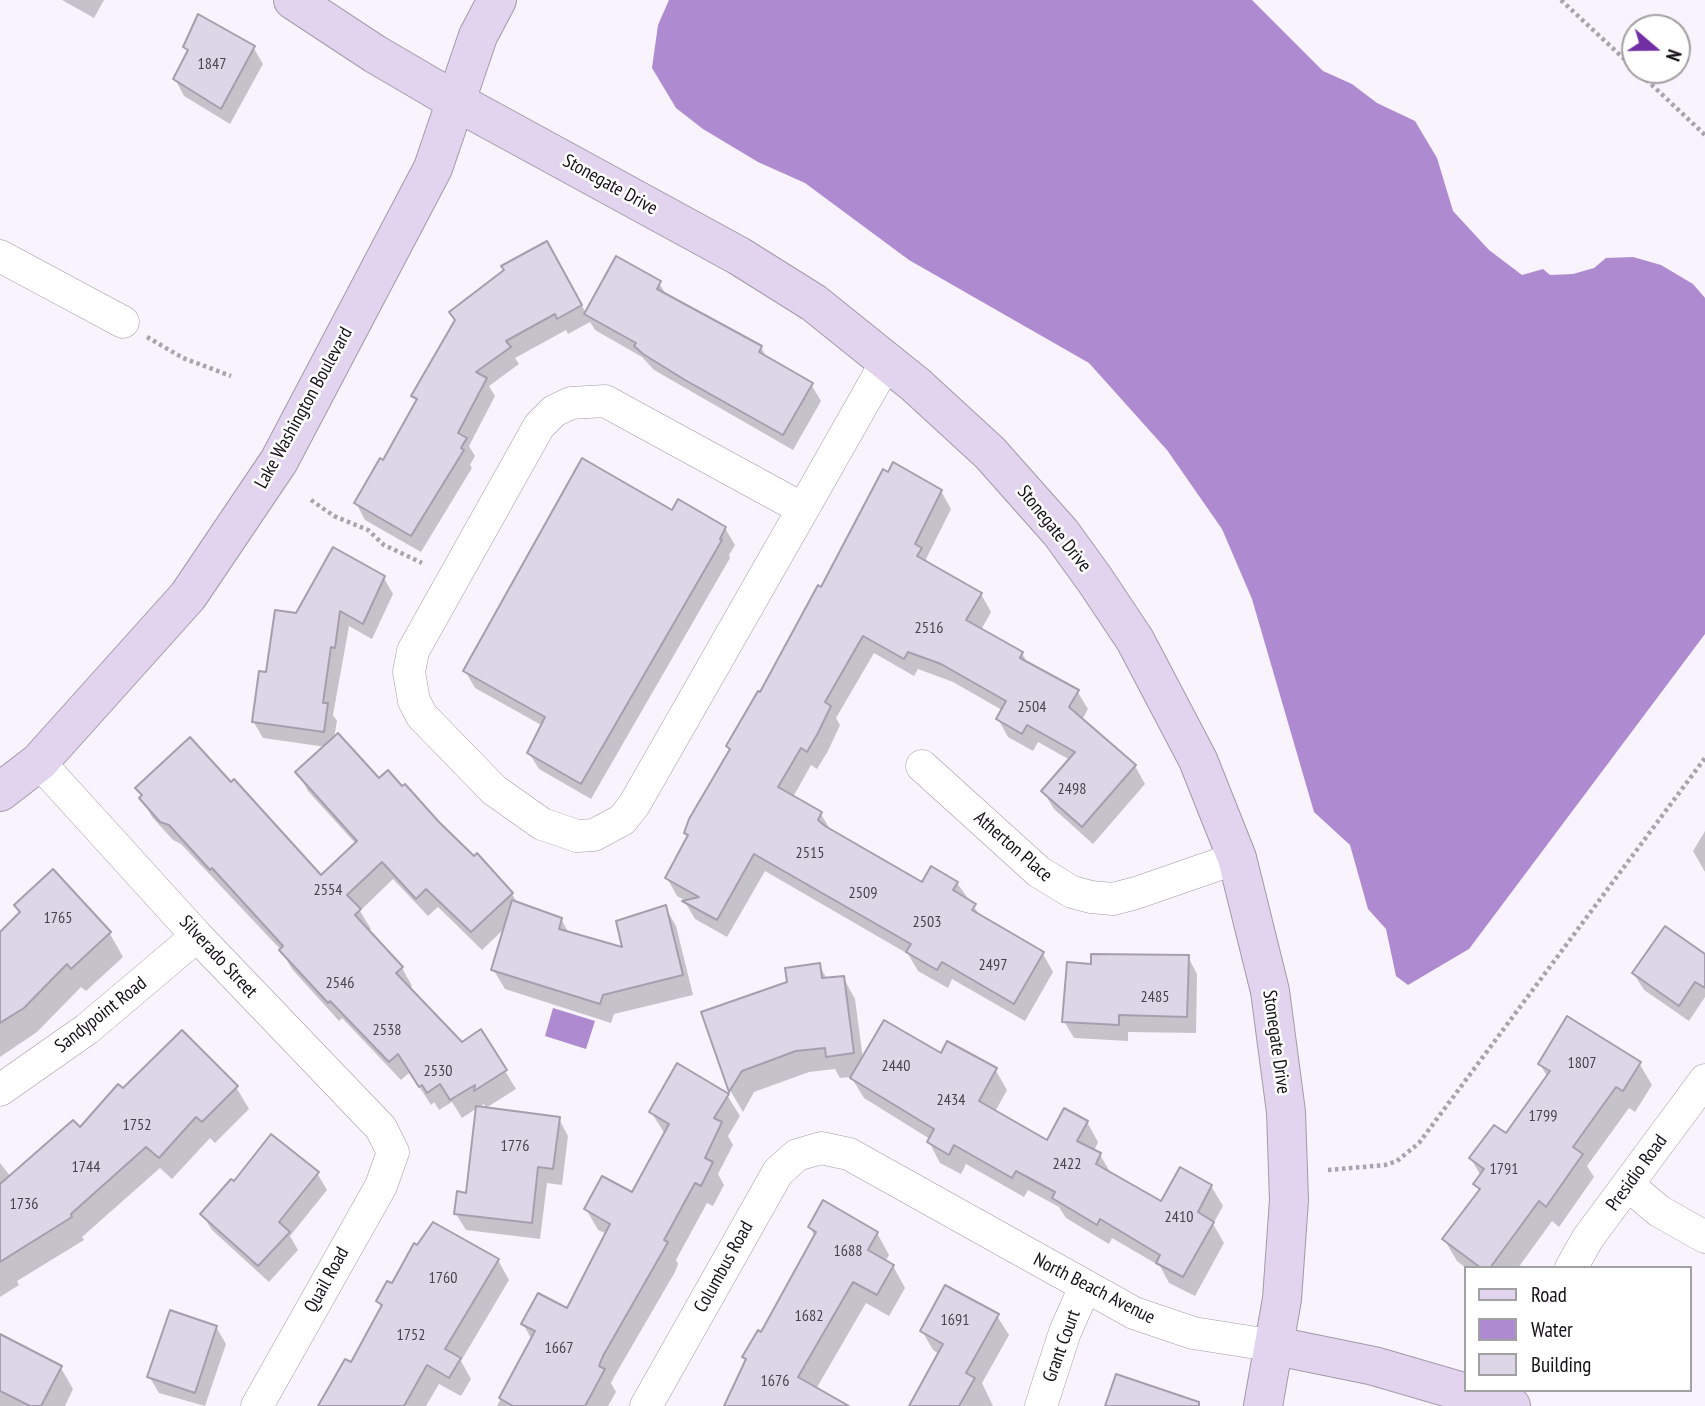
<!DOCTYPE html>
<html>
<head>
<meta charset="utf-8">
<style>
  body { margin:0 }
  #map { position:relative; width:1705px; height:1406px; overflow:hidden; background:#f8f3fd; font-family:"PT Sans Narrow",sans-serif }
  canvas { display:block }
  .legend { position:absolute; left:1464px; top:1266px; width:228px; height:126px; box-sizing:border-box; background:#fff; border:2px solid #a1a0a2; margin:0; padding:9px 12px; list-style:none; font-size:21px; color:#141217 }
  .legend li { display:flex; align-items:center; gap:14px; height:35px }
  .legend b { width:35px; border:2px solid #a1a0a2 }
  .north { position:absolute; left:1621px; top:14px; width:70px; height:70px; box-sizing:border-box; background:#fff; border:2px solid #a1a0a2; border-radius:50%; rotate:110deg; font-size:19px; font-weight:700; line-height:28px; text-align:center; color:#141217 }
  .north::after { content:''; display:block; margin:auto; width:24px; height:32px; background:#722fa3; clip-path:polygon(50% 0,100% 100%,50% 72%,0 100%) }
</style>
</head>
<body>
<div id="map">
<canvas width="1705" height="1406"></canvas>
<ul class="legend">
<li><b style="height:9px;background:#e2d4ee"></b>Road</li>
<li><b style="height:19px;background:#ae8ad0"></b>Water</li>
<li><b style="height:19px;background:#ddd6e6"></b>Building</li>
</ul>
<div class="north">N</div>
</div>
<script>
const c = document.querySelector('canvas').getContext('2d');
c.lineJoin = 'round';
function paint(path, color) { c.fillStyle = color; c.fill(path, 'evenodd'); }
const poly = rows => new Path2D(rows.map(r => 'M' + r).join(''));
function stroke(path, color, width, dash) { c.strokeStyle = color; c.lineWidth = width; c.lineCap = dash ? 'butt' : 'round'; c.setLineDash(dash || []); c.stroke(path); }
function write(font, color, halo, rows, align = 'center') {
  c.font = font + ' "PT Sans Narrow",sans-serif'; c.lineWidth = 5; c.setLineDash([]); c.textBaseline = 'middle'; c.strokeStyle = halo; c.fillStyle = color; for (const [text, x, y, turn = 0] of rows) {
    c.save(); c.translate(x, y); c.rotate((+turn || 0) * Math.PI / 180); c.textAlign = isNaN(turn) ? turn : align; if (halo) c.strokeText(text, 0, 0); c.fillText(text, 0, 0); c.restore();
  }
}
paint(poly([
  [669,0,1252,0,1323,71,1352,84,1377,103,1415,121,1437,158,1453,211,1489,250,1522,275,1543,269,1550,275,1573,274,1594,268,1606,258,1633,257,1661,265,1693,284,1705,298,1705,634,1469,949,1408,985,1396,976,1386,929,1368,909,1350,845,1314,812,1252,599,1222,529,1167,450,1089,363,909,260,805,183,758,162,703,129,676,108,652,68,658,25],
  [553,1008,595,1021,586,1049,545,1036]
]), '#ae8ad0');
paint(poly([
  [62,0,104,0,94,18],
  [185,47,253,47,263,64,230,124,184,96,175,79,188,53],
  [556,259,586,313,659,283,667,296,761,347,768,360,811,384,821,401,793,450,654,370,642,357,595,330,590,322,568,334,566,330,515,358,519,364,489,386,495,396,469,446,475,456,470,465,472,468,421,552,365,520,356,503,384,462,417,403,413,396],
  [941,491,951,509,926,559,930,565,981,594,991,612,981,630,1022,653,1028,664,1077,691,1088,709,1082,720,1135,766,1145,784,1093,844,1054,809,1043,791,1070,760,1038,742,1033,751,1008,737,998,719,1002,710,953,682,918,669,914,676,874,653,836,718,840,725,828,751,817,769,811,765,793,797,821,814,831,831,923,884,957,883,982,918,1043,954,1053,972,1025,1021,952,979,948,988,918,971,908,954,765,871,727,937,695,919,685,902,688,902,677,896,667,878,689,837,686,833,730,751,728,746,822,589],
  [673,512,725,528,735,545,729,555,730,558,591,799,539,769,529,753,543,726,475,688,465,671],
  [384,578,393,594,372,639,349,626,333,715,337,721,334,738,379,781,438,823,512,894,518,904,561,919,569,933,625,950,665,907,676,926,693,995,614,1014,611,1023,505,989,493,969,505,928,482,950,438,907,428,916,393,879,360,911,371,929,368,931,402,968,412,986,409,989,461,1044,505,1071,516,1089,486,1108,484,1104,478,1108,559,1119,568,1136,562,1185,547,1183,540,1239,466,1230,456,1214,468,1195,477,1108,462,1118,452,1102,439,1110,434,1102,431,1105,410,1072,401,1080,342,1018,339,1021,292,969,281,950,181,844,173,840,152,817,137,788,321,877,356,844,308,791,298,772,326,747,263,738,253,721,268,674,297,615],
  [1705,831,1705,872,1693,851],
  [53,872,110,934,123,957,86,991,81,987,37,1032,0,1057,0,934,20,913,16,906],
  [1705,956,1705,997,1689,1021,1644,990,1634,974],
  [1188,957,1197,974,1196,1033,1128,1032,1128,1041,1074,1038,1064,1021,1092,966],
  [819,965,827,979,843,977,855,999,863,1059,941,1055,995,1069,1007,1090,995,1112,1047,1142,1087,1122,1098,1142,1094,1151,1100,1155,1112,1175,1161,1204,1211,1186,1223,1206,1213,1224,1224,1243,1195,1296,1169,1283,1160,1266,1112,1238,1109,1244,1066,1218,1059,1207,1028,1190,1024,1197,966,1164,961,1174,940,1163,929,1142,930,1139,864,1098,851,1077,840,1078,835,1069,809,1072,754,1092,743,1112,731,1092,703,1013,789,983],
  [1639,1063,1652,1085,1635,1112,1629,1108,1587,1166,1594,1177,1559,1227,1552,1221,1518,1268,1466,1268,1457,1261,1444,1239,1480,1192,1475,1184,1481,1176,1471,1159,1506,1136,1548,1078,1540,1064],
  [236,1087,249,1109,215,1143,210,1138,172,1179,160,1168,82,1237,84,1240,17,1281,19,1285,0,1297,0,1163,11,1177,80,1130,123,1091],
  [727,1095,740,1116,728,1136,733,1145,718,1174,724,1185,713,1206,707,1203,676,1260,678,1264,675,1272,614,1377,611,1383,616,1392,608,1406,497,1406,532,1340,523,1324,568,1311,607,1234,598,1230,586,1209,633,1195,665,1134,651,1112],
  [317,1173,327,1190,290,1236,298,1250,269,1282,212,1230,202,1214],
  [810,1227,877,1233,889,1255,885,1262,893,1266,905,1288,889,1316,866,1303,816,1389,830,1406,723,1406,747,1362,744,1357,762,1334,815,1237],
  [498,1260,509,1280,461,1361,471,1379,461,1396,439,1384,426,1406,320,1406,352,1365,382,1309,378,1301,393,1285],
  [997,1316,1009,1335,982,1383,993,1406,911,1406,939,1354,933,1350,922,1331],
  [216,1327,226,1344,205,1406,159,1393,149,1376],
  [0,1336,61,1368,73,1389,65,1406,0,1406]
]), '#0003');
const building = poly([
  [198,14,255,46,221,109,173,79,188,50,183,47,198,14],
  [547,241,582,305,557,319,555,314,506,341,511,347,476,372,487,378,458,433,467,438,461,448,464,450,411,536,354,503,380,458,383,460,417,399,411,396,455,320,449,312,504,270,501,266,547,241],
  [616,256,661,281,657,289,762,346,759,352,813,383,783,435,685,380,643,354,634,346,636,343,584,314,616,256],
  [582,458,672,510,678,499,726,527,720,539,722,540,581,784,527,753,545,717,463,671,582,458],
  [893,462,942,490,915,544,922,548,917,556,982,593,966,620,1023,652,1020,658,1079,690,1069,707,1136,765,1082,827,1041,791,1075,752,1027,725,1022,734,996,719,1006,701,941,664,908,652,904,659,863,636,825,702,831,706,818,733,807,752,801,748,778,787,822,812,818,820,825,826,922,882,931,866,958,882,953,890,976,904,972,910,1044,952,1014,1004,942,962,937,970,906,952,911,944,754,854,717,920,682,901,699,897,665,878,688,835,684,833,689,819,730,749,726,746,758,691,760,692,818,585,821,587,883,469,888,472,893,462],
  [333,547,385,576,363,624,340,611,335,648,331,647,323,703,328,703,324,732,252,722,259,671,266,672,275,610,296,613,333,547],
  [338,733,379,778,388,770,402,786,405,784,439,822,474,856,477,853,513,893,471,932,426,889,416,899,382,862,347,895,361,909,355,915,403,967,396,973,462,1042,481,1029,507,1070,474,1091,475,1085,450,1100,440,1084,427,1093,422,1085,419,1087,398,1054,389,1062,330,1001,328,1003,279,950,283,946,212,868,210,870,169,825,160,822,139,798,142,795,135,788,190,737,231,782,234,779,321,875,357,841,295,772,338,733],
  [53,869,111,932,71,969,67,964,24,1008,0,1023,0,932,20,912,14,905,53,869],
  [512,900,562,918,559,929,622,947,616,921,666,905,683,975,603,995,600,1004,491,970,512,900],
  [1665,926,1705,954,1705,988,1695,982,1679,1006,1632,973,1665,926],
  [1091,954,1189,955,1187,1017,1119,1015,1119,1025,1062,1022,1067,962,1091,964,1091,954],
  [820,963,822,978,844,976,854,1053,826,1057,825,1048,796,1051,742,1071,729,1092,701,1012,787,982,785,968,820,963],
  [1567,1016,1641,1062,1623,1091,1616,1087,1573,1147,1583,1154,1546,1207,1539,1201,1490,1268,1481,1268,1442,1239,1480,1189,1473,1184,1484,1169,1469,1158,1494,1125,1506,1133,1550,1071,1538,1064,1567,1016],
  [884,1020,941,1053,947,1041,997,1068,979,1101,1047,1140,1064,1108,1088,1121,1077,1141,1101,1153,1096,1164,1161,1201,1180,1167,1212,1185,1198,1212,1214,1222,1183,1277,1156,1263,1160,1255,1100,1219,1097,1225,1052,1198,1055,1192,1016,1171,1012,1178,954,1145,949,1155,927,1142,934,1129,850,1078,884,1020],
  [182,1030,238,1086,202,1122,196,1117,159,1158,146,1147,71,1214,72,1217,0,1262,0,1184,73,1120,80,1127,118,1084,123,1088,182,1030],
  [677,1063,729,1094,714,1118,722,1122,705,1158,713,1162,701,1186,695,1183,664,1240,668,1242,663,1251,603,1356,599,1366,605,1369,585,1406,513,1406,499,1398,535,1331,521,1324,538,1293,567,1308,610,1224,584,1209,602,1176,632,1192,669,1124,649,1112,677,1063],
  [476,1106,560,1117,553,1169,538,1167,532,1223,454,1214,457,1191,466,1193,476,1106],
  [271,1134,319,1172,279,1222,290,1232,258,1266,200,1214,231,1179,234,1181,271,1134],
  [823,1200,878,1232,868,1250,894,1265,877,1295,853,1282,798,1377,849,1406,724,1406,746,1359,742,1357,758,1330,761,1332,816,1232,808,1227,823,1200],
  [433,1222,499,1259,445,1349,461,1358,449,1378,427,1365,404,1406,318,1406,345,1359,351,1362,382,1305,376,1301,387,1281,392,1283,414,1243,417,1245,433,1222],
  [945,1285,999,1314,966,1373,975,1378,959,1406,909,1406,943,1344,920,1331,945,1285],
  [170,1310,217,1326,195,1393,147,1377,170,1310],
  [0,1334,62,1366,41,1406,30,1406,0,1391,0,1334],
  [1116,1374,1199,1402,1199,1406,1105,1406,1116,1374]
]);
paint(building, '#ddd6e6');
stroke(building, '#a69eae', 2);
const street = poly([
  [0,256,123,322],
  [803,509,605,401,571,403,554,411,539,426,413,651,409,672,414,701,422,716,494,790,542,824,577,836,594,835,622,820,634,805,803,509,887,361],
  [39,762,197,936,381,1128,393,1152,381,1186,257,1406],
  [922,766,1039,872,1072,892,1091,897,1113,899,1136,893,1237,858],
  [0,1090,87,1029,197,936],
  [1628,1185,1659,1211,1705,1237],
  [1571,1268,1588,1238,1705,1080],
  [646,1406,778,1172,797,1155,821,1148,849,1154,1134,1313,1193,1333,1276,1346],
  [1041,1406,1065,1332,1085,1287]
]);
const secondary = poly([
  [293,0,375,54,457,102,739,256,814,303,916,385,990,453,1061,533,1095,580,1135,640,1198,760,1237,858,1270,991,1286,1112,1289,1200,1282,1299,1263,1406],
  [0,792,39,762,188,596,279,461,433,168,478,36,497,0],
  [1276,1346,1374,1366,1511,1406]
]);
stroke(street, '#a19aa9', 33);
stroke(secondary, '#a19aa9', 40);
stroke(poly([
  [1561,0,1635,69],
  [1636,70,1705,135],
  [147,337,183,358,231,376],
  [311,500,334,516,368,530,384,545,422,563],
  [1328,1170,1385,1165,1397,1161,1419,1143,1705,758]
]), '#a8a4ad', 4.5, [3.5, 3.5]);
stroke(street, '#fff', 32);
stroke(secondary, '#e2d4ee', 38);
write('16px', '#46434b', null, [
  ["1847",212,64],
  ["2516",929,628],
  ["2504",1032,707],
  ["2498",1072,789],
  ["2515",810,853],
  ["2554",328,890],
  ["2509",863,893],
  ["1765",58,918],
  ["2503",927,922],
  ["2497",993,965],
  ["2546",340,983],
  ["2485",1155,997],
  ["2538",387,1030],
  ["1807",1582,1063],
  ["2440",896,1066],
  ["2530",438,1071],
  ["2434",951,1100],
  ["1799",1543,1116],
  ["1752",137,1125],
  ["1776",515,1146],
  ["2422",1067,1164],
  ["1744",86,1167],
  ["1791",1504,1169],
  ["1736",24,1204],
  ["2410",1179,1217],
  ["1688",848,1251],
  ["1760",443,1278],
  ["1682",809,1316],
  ["1691",955,1320],
  ["1752",411,1335],
  ["1667",559,1348],
  ["1676",775,1381]
]);
write('19px', '#141217', '#fff', [
  ["Stonegate Drive",610,185,29],
  ["Lake Washington Boulevard",304,408,-61],
  ["Stonegate Drive",1054,529,51],
  ["Atherton Place",1013,847,41],
  ["Silverado Street",218,957,47],
  ["Sandypoint Road",101,1015,-38],
  ["Stonegate Drive",1276,1042,82],
  ["Presidio Road",1637,1173,-54],
  ["Columbus Road",724,1267,-61],
  ["Quail Road",327,1280,-61],
  ["North Beach Avenue",1094,1289,27],
  ["Grant Court",1062,1346,-70]
]);
</script>
</body>
</html>
